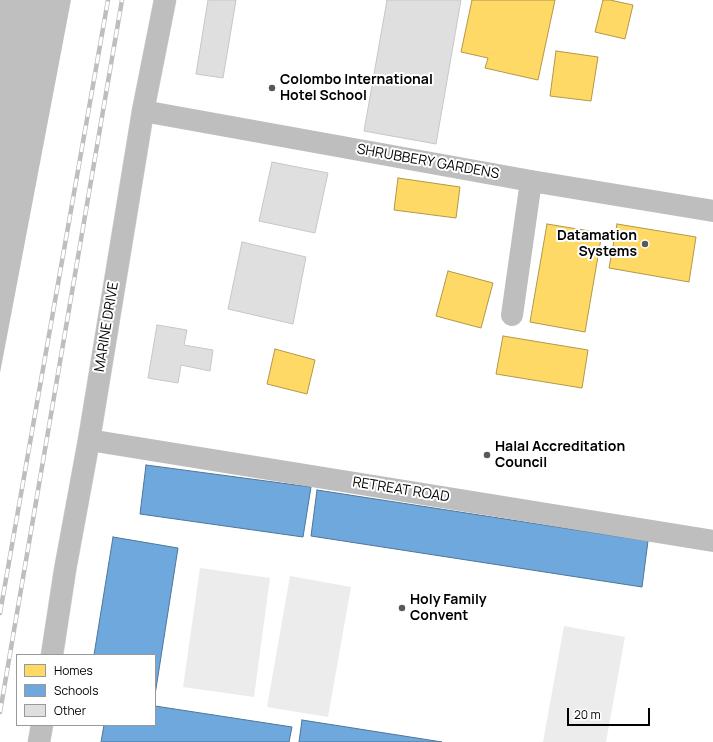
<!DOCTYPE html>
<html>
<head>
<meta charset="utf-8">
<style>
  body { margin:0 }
  #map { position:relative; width:713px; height:742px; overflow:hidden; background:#fff; font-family:Manrope,sans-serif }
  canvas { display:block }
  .legend { position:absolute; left:16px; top:654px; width:140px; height:72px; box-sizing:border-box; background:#fff; border:1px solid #999; margin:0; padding:5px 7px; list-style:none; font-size:12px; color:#000 }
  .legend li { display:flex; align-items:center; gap:8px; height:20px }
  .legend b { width:20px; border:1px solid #999 }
  .scale { position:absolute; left:567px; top:708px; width:83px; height:18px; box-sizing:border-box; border:2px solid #000; border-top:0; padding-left:5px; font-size:12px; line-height:14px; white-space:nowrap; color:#000; -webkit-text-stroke:3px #fff; paint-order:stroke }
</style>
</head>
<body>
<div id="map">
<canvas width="713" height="742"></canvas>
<ul class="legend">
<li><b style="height:11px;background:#ffd966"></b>Homes</li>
<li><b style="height:11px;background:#6fa8dc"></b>Schools</li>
<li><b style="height:11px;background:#dfdfdf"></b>Other</li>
</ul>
<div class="scale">20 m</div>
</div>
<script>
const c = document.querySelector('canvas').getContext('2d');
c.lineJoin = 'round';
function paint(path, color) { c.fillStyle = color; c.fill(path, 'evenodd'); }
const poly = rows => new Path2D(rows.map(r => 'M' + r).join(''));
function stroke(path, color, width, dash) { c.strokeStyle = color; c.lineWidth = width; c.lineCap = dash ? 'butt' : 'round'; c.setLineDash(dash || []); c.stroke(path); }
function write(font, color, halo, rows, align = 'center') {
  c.font = font + ' Manrope,sans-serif'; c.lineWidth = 4; c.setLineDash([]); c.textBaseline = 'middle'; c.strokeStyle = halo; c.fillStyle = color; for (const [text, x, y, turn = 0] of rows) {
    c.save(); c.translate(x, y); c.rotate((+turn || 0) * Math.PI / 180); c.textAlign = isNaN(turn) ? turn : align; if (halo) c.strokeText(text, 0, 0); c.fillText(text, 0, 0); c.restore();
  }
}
paint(poly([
  [200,568,270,578,254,697,183,687],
  [290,576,351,587,328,717,267,707],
  [564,626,625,637,606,742,543,742]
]), '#ececec');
paint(poly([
  [0,0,71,0,0,373]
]), '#bfbfbf');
const homes = poly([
  [472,0,555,0,538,80,485,68,488,58,461,52,472,0],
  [603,0,610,0,633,5,625,39,595,32,603,0],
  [556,51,598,57,591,101,550,96,556,51],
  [398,178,460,187,456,218,394,210,398,178],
  [547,224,602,233,585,332,530,322,547,224],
  [617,224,696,237,689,282,609,268,617,224],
  [448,271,493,283,481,328,436,316,448,271],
  [503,336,588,350,582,388,496,374,503,336],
  [275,349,315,360,307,394,267,384,275,349]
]);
paint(homes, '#ffd966');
stroke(homes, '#b29847', 1);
const schools = poly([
  [146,465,311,487,303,537,140,514,146,465],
  [317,490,648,541,642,587,311,536,317,490],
  [113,537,178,548,155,695,155,655,94,655,113,537],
  [155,706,292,727,289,742,101,742,104,725,155,725,155,706],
  [302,720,442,742,299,742,302,720]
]);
paint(schools, '#6fa8dc');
stroke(schools, '#4e769a', 1);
const building = poly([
  [208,0,236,0,223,78,196,74,208,0],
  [387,0,461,0,436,144,364,131,387,0],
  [272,162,328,173,315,233,259,221,272,162],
  [242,242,306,257,293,324,228,309,242,242],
  [157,325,187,330,184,345,213,350,210,371,181,365,178,383,148,378,157,325]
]);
paint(building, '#dfdfdf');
stroke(building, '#c7c7c7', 1);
const major = poly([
  [52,655,65,570,89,440,143,111,165,0],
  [39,742,42,725]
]);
stroke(major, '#dbdbdb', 23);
stroke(poly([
  [143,111,531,181,713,211],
  [512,315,531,181],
  [89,440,713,541]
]), '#bebebe', 22);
stroke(major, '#bebebe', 22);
const rail = poly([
  [0,613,108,0],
  [0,712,122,0]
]);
stroke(rail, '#bebebe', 4.5);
stroke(rail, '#fff', 3, [9]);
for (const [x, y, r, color] of [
  [272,88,4,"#595959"],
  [645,244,4,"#595959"],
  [487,455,4,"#595959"],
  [402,608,4,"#595959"]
]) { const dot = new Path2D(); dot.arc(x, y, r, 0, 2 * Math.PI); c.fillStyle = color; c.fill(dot); stroke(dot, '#fff', 1.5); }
write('bold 14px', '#000', '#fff', [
  ["Colombo International",280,80],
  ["Hotel School",280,96],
  ["Datamation",637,236,"right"],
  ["Systems",637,252,"right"],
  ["Halal Accreditation",495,447],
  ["Council",495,463],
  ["Holy Family",410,600],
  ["Convent",410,616]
], 'left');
write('14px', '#000', '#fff', [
  ["SHRUBBERY GARDENS",428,162,10],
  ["MARINE DRIVE",107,327,-81],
  ["RETREAT ROAD",401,490,9]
]);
</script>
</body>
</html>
